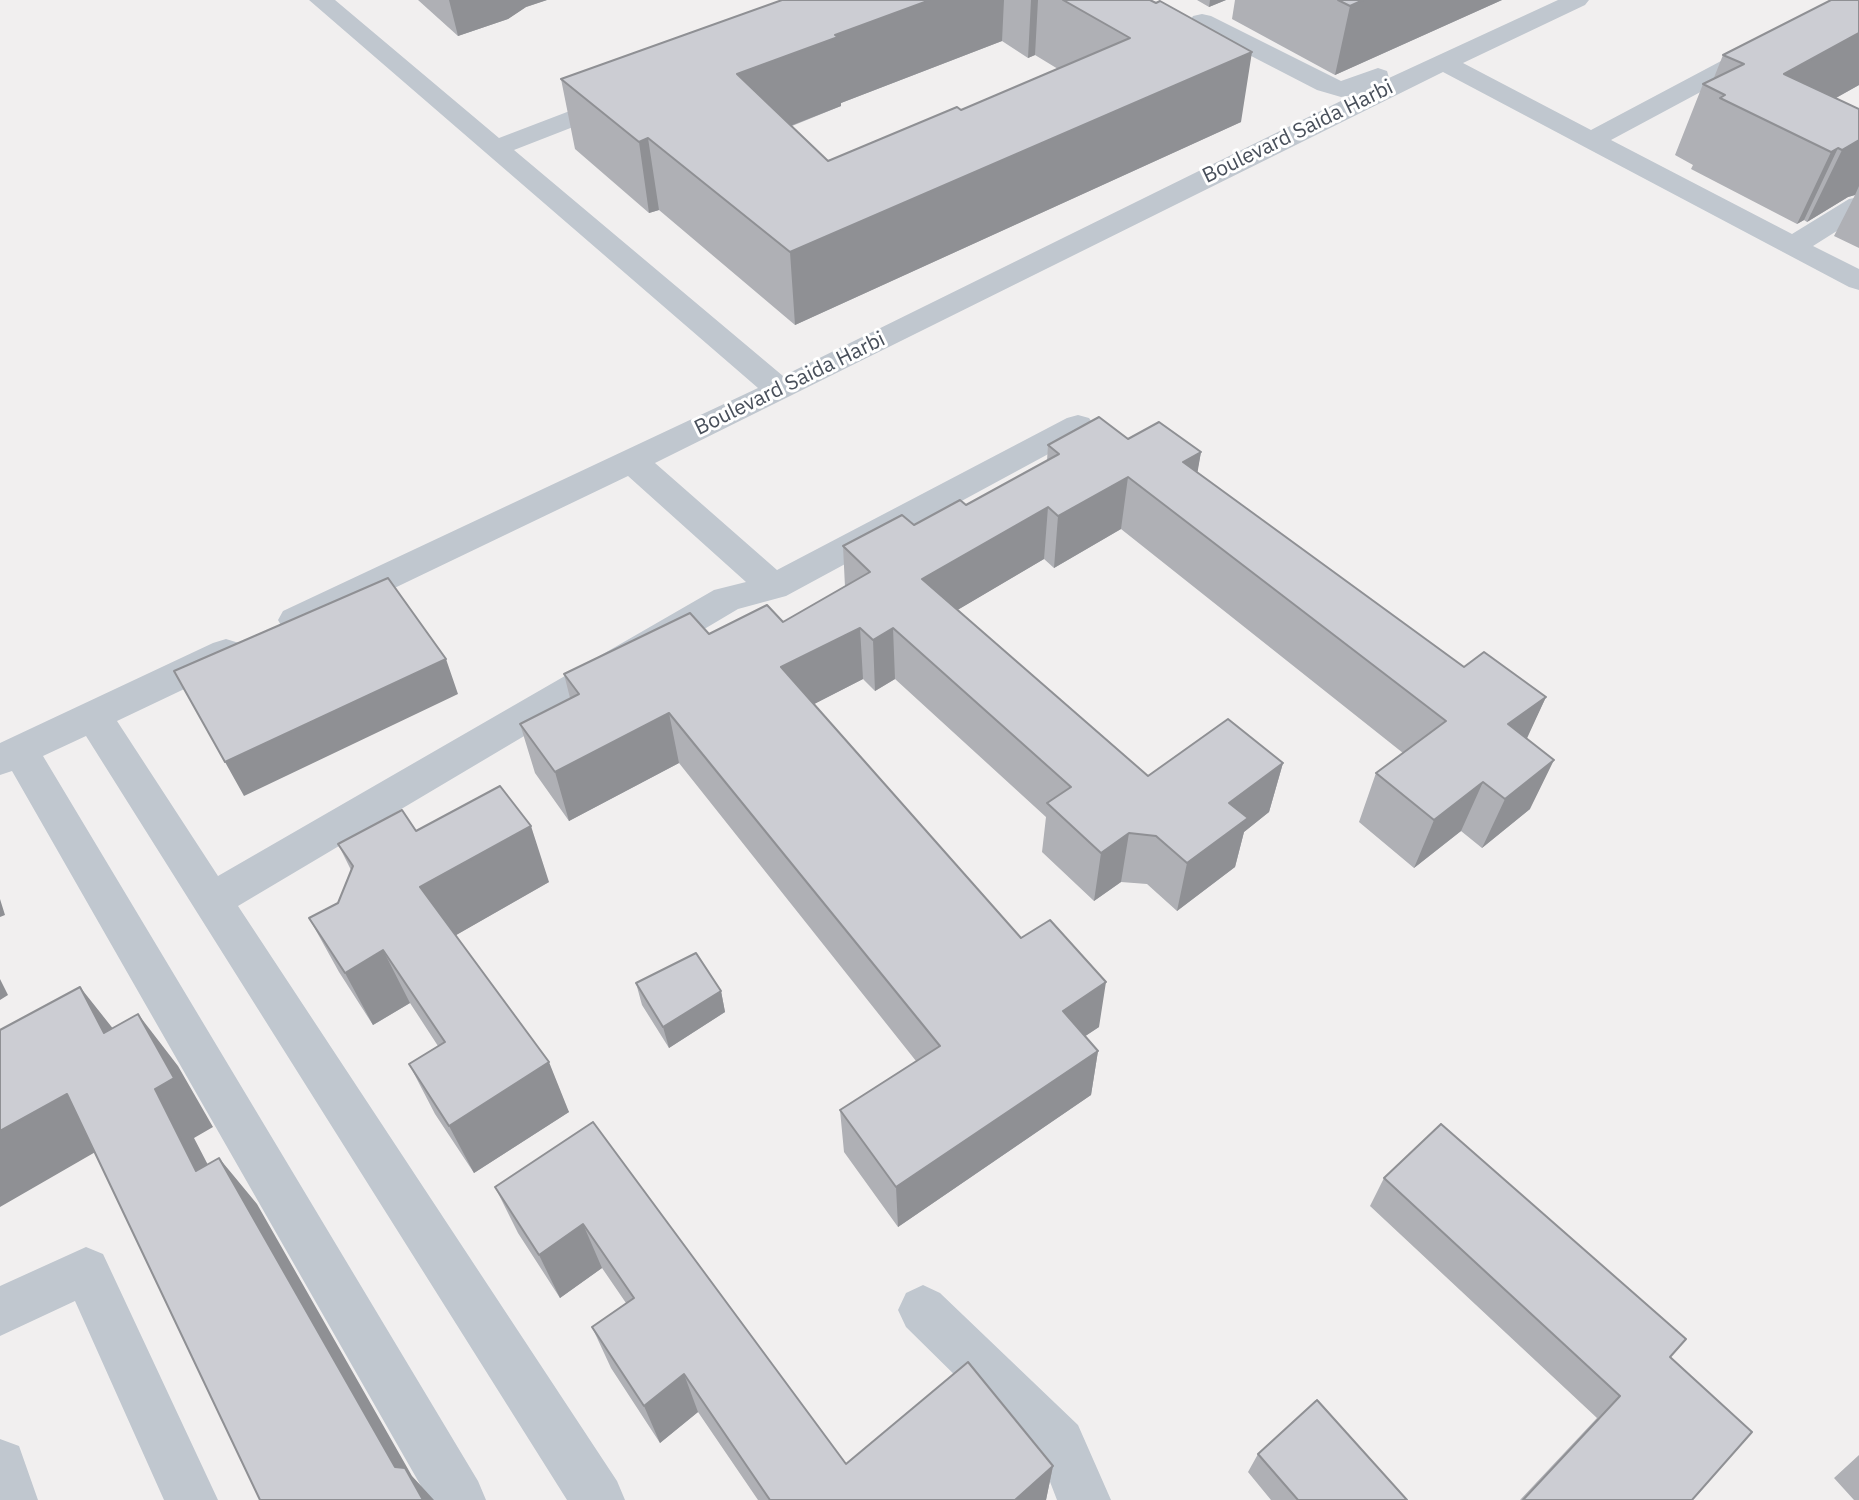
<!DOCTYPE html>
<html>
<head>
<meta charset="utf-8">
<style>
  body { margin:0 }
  canvas { display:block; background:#f1efef }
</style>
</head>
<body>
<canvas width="1859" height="1500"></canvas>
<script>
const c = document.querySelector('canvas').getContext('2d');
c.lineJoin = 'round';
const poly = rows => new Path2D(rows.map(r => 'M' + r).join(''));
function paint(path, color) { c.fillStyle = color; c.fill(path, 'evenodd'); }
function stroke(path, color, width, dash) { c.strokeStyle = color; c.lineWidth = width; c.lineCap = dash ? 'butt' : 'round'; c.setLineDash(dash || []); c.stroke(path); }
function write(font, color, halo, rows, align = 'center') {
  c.font = font + ' "IBM Plex Sans",sans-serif'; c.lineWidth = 6; c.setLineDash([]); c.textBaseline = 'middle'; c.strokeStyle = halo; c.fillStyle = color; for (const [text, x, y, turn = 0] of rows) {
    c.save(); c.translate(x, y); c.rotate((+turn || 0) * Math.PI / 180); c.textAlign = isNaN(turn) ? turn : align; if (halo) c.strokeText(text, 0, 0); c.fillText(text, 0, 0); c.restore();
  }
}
paint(poly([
  [309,0,335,0,499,138,609,96,618,93,627,96,631,101,627,106,514,150,783,376,1353,95,1341,97,1317,90,1193,26,1190,21,1193,16,1202,14,1211,16,1341,81,1378,68,1387,71,1389,78,1558,0,1589,0,1585,5,1463,63,1591,130,1836,0,1859,0,1859,7,1611,140,1792,234,1849,199,1859,197,1859,217,1813,246,1859,269,1859,290,1849,287,1443,72,655,463,777,570,1067,418,1078,415,1089,418,1094,425,1089,432,786,596,738,609,238,906,617,1481,625,1500,567,1500,86,736,43,756,478,1481,486,1500,429,1500,12,771,0,775,0,743,213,643,226,639,239,643,244,653,239,663,117,721,218,876,714,590,746,582,628,476,309,629,296,633,283,629,278,620,283,611,758,388,309,0],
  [86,1247,103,1254,218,1500,164,1500,75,1301,0,1336,0,1286,86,1247],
  [923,1285,940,1293,1078,1425,1111,1500,1057,1500,1042,1461,906,1327,898,1310,906,1293,923,1285],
  [0,1439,19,1446,38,1500,0,1500,0,1439]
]), '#c0c7cf');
paint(poly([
  [418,0,547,0,526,7,508,19,458,36],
  [782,0,1150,0,1241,122,795,325,659,210,649,213,575,149,561,79],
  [1002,41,1028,58,1035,55,1058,69,961,110,828,161,792,126,841,106,841,103],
  [1197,0,1226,0,1209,7],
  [1235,0,1502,0,1335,75,1232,19],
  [1859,0,1859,85,1836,98,1859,109,1859,248,1834,236,1855,195,1848,197,1807,222,1804,220,1797,224,1691,169,1693,165,1675,155,1703,84,1713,80,1723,55],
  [1128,439,1201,452,1197,472,1464,667,1546,697,1526,738,1530,809,1482,848,1461,831,1414,868,1359,822,1376,773,1403,753,1121,529,1054,568,1044,559,957,610,1148,776,1283,763,1269,812,1244,832,1235,867,1177,911,1147,884,1121,882,1094,901,1042,852,1046,817,895,679,875,691,863,679,814,704,1099,1027,1085,1036,1098,1051,1091,1095,898,1227,844,1152,840,1110,916,1061,679,763,569,821,535,773,520,724,570,698,564,674,709,634,783,622,845,587,843,546,914,525,966,505,1047,461,1048,445],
  [416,831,549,882,456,935,569,1112,474,1173,435,1114,409,1064,438,1046,410,1003,373,1025,339,972,309,918,338,903,351,870,338,844],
  [636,983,721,991,725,1012,669,1048,642,1005],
  [593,1122,846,1464,1053,1466,1046,1500,758,1500,698,1412,660,1443,611,1368,592,1327,626,1303,602,1268,560,1298,518,1233,495,1187],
  [1384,1178,1670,1357,1692,1500,1520,1500,1597,1418,1370,1206],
  [1258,1454,1407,1500,1271,1500,1248,1472],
  [1859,1455,1859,1500,1854,1500,1834,1478]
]), '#afb0b5');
paint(poly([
  [449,0,547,0,526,7,508,19,458,36],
  [930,0,1004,0,1002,41,841,103,841,106,744,144,737,74,835,35],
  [1031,0,1038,0,1035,55,1028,58],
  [1210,0,1226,0,1209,7],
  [1363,0,1502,0,1335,75,1350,6],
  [1859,33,1859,85,1782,128,1784,74],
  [1252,52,1241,122,795,325,790,252],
  [648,138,659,210,649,213,639,142],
  [1859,140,1859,186,1855,195,1848,197,1807,222,1842,150],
  [1838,148,1804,220,1797,224,1831,152],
  [1201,452,1192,504,1175,514,1183,462],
  [1128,477,1121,529,1054,568,1058,516],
  [1048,507,1044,559,922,631,922,579],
  [860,628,863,679,787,718,781,667],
  [893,628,895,679,875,691,873,640],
  [446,659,458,694,244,796,225,762],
  [1546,697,1523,747,1508,724],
  [669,713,679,763,569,821,555,772],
  [1554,760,1530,809,1482,848,1505,799],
  [1283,763,1269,812,1244,832,1235,867,1177,911,1187,863,1229,803],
  [1483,782,1461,831,1414,868,1434,820],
  [531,826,549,882,444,942,420,887],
  [1129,833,1121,882,1094,901,1101,853],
  [0,899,5,915,0,917],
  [383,950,410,1003,373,1025,345,973],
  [0,979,8,995,0,1000],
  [1106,982,1099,1027,1057,1055,1063,1011],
  [80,987,122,1040,104,1033],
  [721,991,725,1012,669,1048,663,1027],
  [138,1014,178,1066,213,1127,194,1138,235,1217,196,1171,155,1089],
  [1098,1051,1091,1095,898,1227,896,1187],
  [549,1062,569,1112,474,1173,449,1126],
  [67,1094,111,1143,0,1207,0,1131],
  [219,1158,257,1204,412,1476,434,1500,423,1500,395,1467],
  [583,1224,602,1268,560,1298,539,1255],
  [684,1374,698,1412,660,1443,644,1406],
  [1053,1466,1046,1500,1015,1500]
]), '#8f9094');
const building = poly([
  [782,0,930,0,835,35,838,37,737,74,828,161,957,107,961,110,1130,38,1063,0,1150,0,1156,3,1160,1,1252,52,790,252,648,138,639,142,561,79,782,0],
  [1338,0,1363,0,1350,6,1338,0],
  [1831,0,1859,0,1859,33,1784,74,1859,109,1859,140,1842,150,1838,148,1831,152,1720,98,1725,95,1703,84,1744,64,1723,55,1831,0],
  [1099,417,1128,439,1159,422,1201,452,1183,462,1464,667,1484,652,1546,697,1508,724,1554,760,1505,799,1483,782,1434,820,1376,773,1446,721,1128,477,1058,516,1048,507,922,579,1148,776,1228,719,1283,763,1229,803,1248,818,1187,863,1156,836,1129,833,1101,853,1047,803,1071,787,893,628,873,640,860,628,781,667,1021,938,1050,920,1106,982,1063,1011,1098,1051,896,1187,840,1110,940,1046,669,713,555,772,520,724,579,694,564,674,690,613,709,634,767,605,783,622,870,572,843,546,902,515,914,525,960,500,966,505,1059,454,1048,445,1099,417],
  [388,578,446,659,225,762,174,671,388,578],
  [500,786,531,826,420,887,549,1062,449,1126,409,1064,445,1042,383,950,345,973,309,918,338,903,353,866,338,844,402,810,416,831,500,786],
  [696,953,721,991,663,1027,636,983,696,953],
  [80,987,104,1033,138,1014,174,1078,155,1089,196,1171,219,1158,395,1467,405,1468,423,1500,260,1500,67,1094,0,1131,0,1030,80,987],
  [593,1122,846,1464,968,1362,1053,1466,1015,1500,770,1500,684,1374,644,1406,592,1327,634,1298,583,1224,539,1255,495,1187,593,1122],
  [1441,1124,1686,1339,1670,1357,1752,1432,1692,1500,1523,1500,1620,1396,1384,1178,1441,1124],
  [1317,1400,1407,1500,1298,1500,1258,1454,1317,1400]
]);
paint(building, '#cccdd3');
stroke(building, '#8f9094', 2);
write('21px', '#484f5a', '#fff', [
  ["Boulevard Saida Harbi",1298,132,-26],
  ["Boulevard Saida Harbi",790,384,-26]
]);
</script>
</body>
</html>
